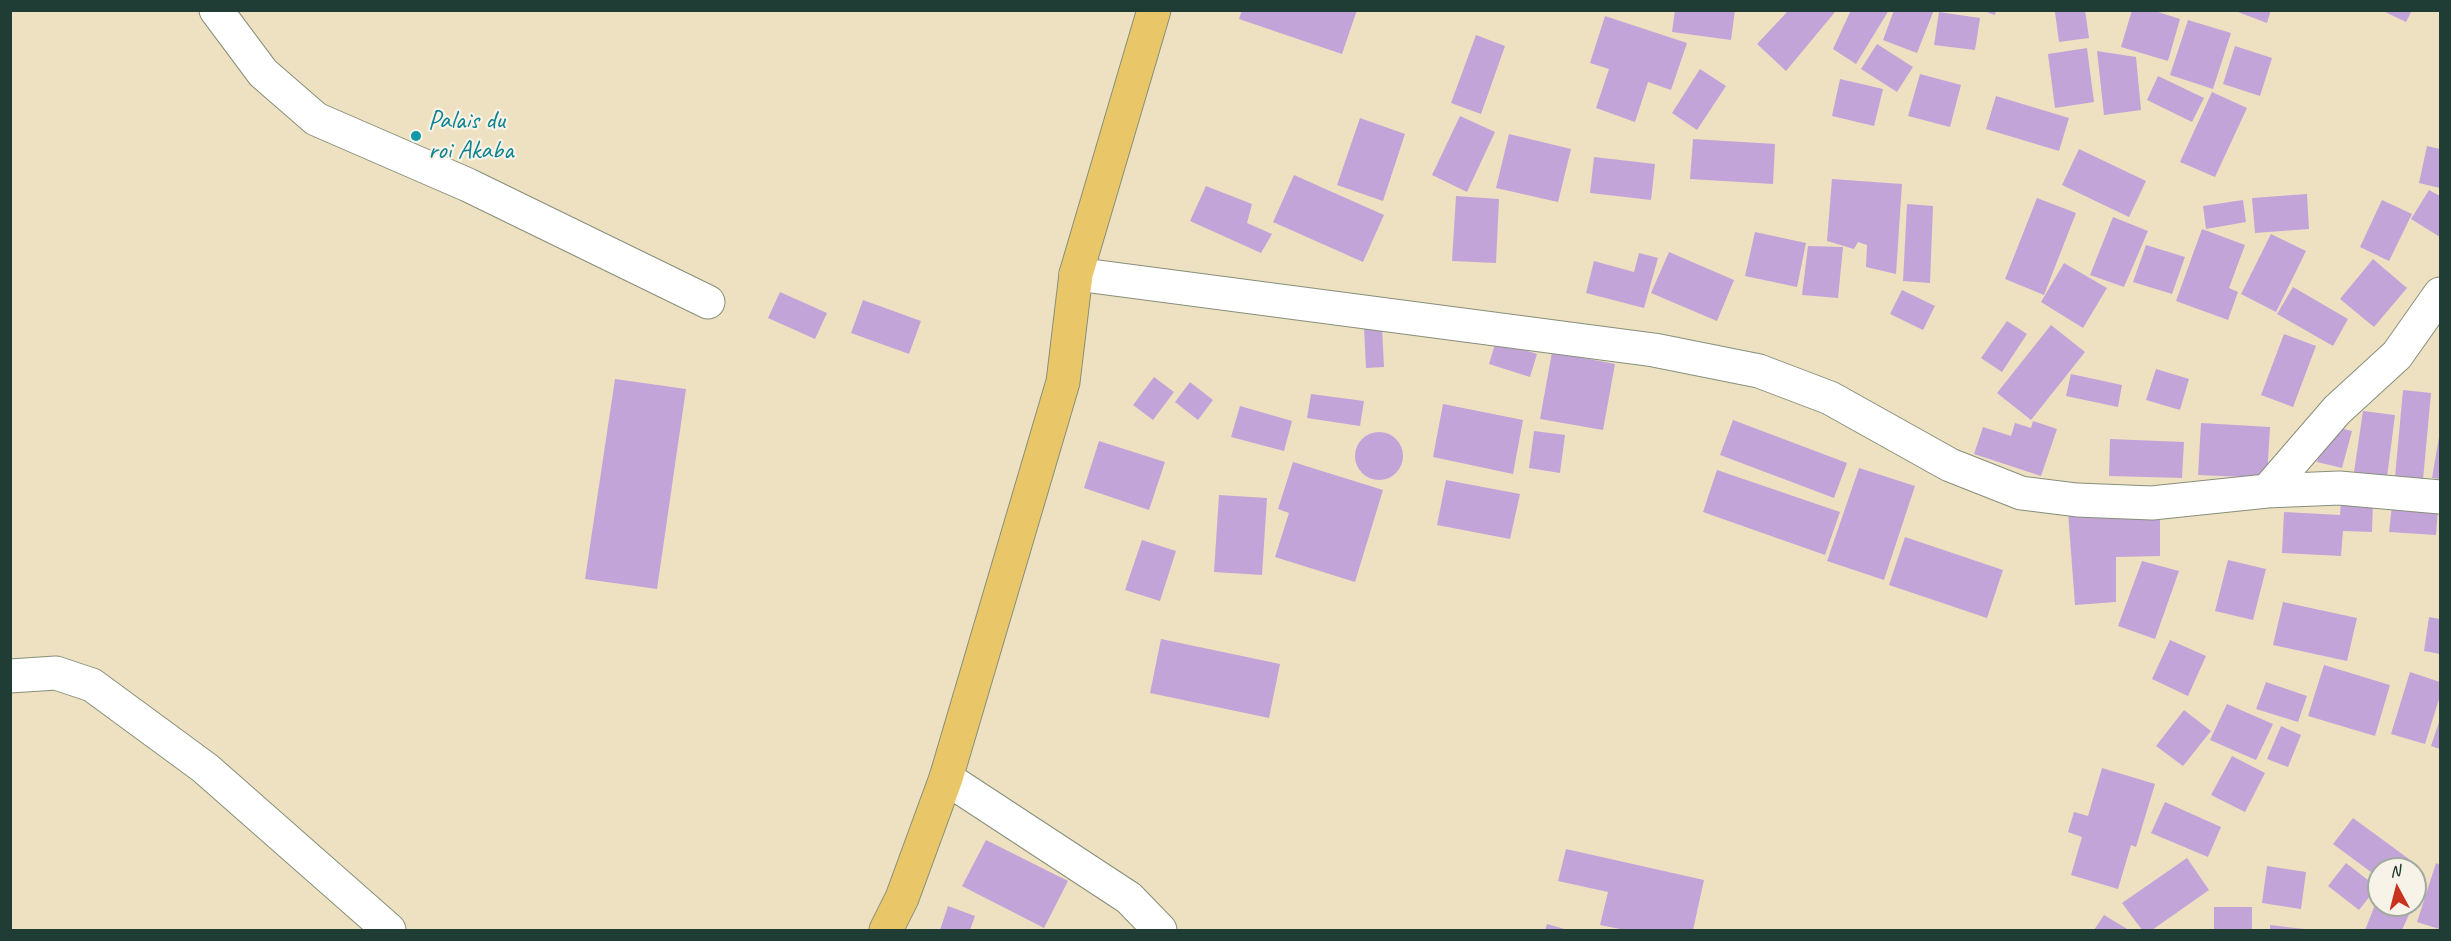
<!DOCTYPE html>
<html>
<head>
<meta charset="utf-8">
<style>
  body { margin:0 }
  #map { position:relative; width:2451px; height:941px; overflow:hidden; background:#eee1c1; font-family:Caveat,sans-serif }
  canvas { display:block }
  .frame { position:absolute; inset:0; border:12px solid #1f3d34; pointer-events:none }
  .north { position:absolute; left:2367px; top:857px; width:60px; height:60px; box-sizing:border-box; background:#f7f3e8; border:2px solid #a1aaa0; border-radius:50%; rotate:353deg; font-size:16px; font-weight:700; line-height:24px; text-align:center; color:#1f3d34 }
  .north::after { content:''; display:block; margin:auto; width:21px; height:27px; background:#c8321e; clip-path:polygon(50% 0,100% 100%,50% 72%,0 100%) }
</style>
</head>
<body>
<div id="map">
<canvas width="2451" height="941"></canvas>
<div class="frame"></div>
<div class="north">N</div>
</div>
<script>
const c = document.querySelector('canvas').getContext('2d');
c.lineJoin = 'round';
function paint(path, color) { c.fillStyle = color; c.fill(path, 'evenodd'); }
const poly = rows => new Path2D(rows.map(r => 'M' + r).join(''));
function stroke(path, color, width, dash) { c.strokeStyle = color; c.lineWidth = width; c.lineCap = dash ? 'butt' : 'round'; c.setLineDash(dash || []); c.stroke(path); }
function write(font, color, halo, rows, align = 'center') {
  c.font = font + ' Caveat,sans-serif'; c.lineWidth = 4.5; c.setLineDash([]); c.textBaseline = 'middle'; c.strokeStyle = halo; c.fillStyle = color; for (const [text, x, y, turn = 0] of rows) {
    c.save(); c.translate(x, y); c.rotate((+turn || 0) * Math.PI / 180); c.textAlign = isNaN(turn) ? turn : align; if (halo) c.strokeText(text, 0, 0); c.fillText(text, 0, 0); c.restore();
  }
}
paint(poly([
  [1242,10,1357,10,1342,54,1239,19],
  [1675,10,1735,10,1731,40,1672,32],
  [1789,10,1835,12,1786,71,1757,44],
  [1851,10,1889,10,1856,64,1833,49],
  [1894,10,1934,10,1917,53,1883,40],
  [1981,10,1996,10,1995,15],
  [2085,10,2089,38,2059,42,2055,12],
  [2132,10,2152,10,2180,19,2168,61,2121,47],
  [2238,10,2271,10,2267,23,2238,12],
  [2381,10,2412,10,2406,22],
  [1939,12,1980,18,1975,50,1934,45],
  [1605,16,1687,43,1671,90,1648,82,1635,122,1596,108,1609,69,1590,63],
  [2188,20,2231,33,2213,89,2170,75],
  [1476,35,1505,46,1481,114,1451,103],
  [1877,44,1913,67,1897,92,1861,69],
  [2235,46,2272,58,2260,96,2223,84],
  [2087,48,2094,102,2055,108,2048,54],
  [2097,51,2136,57,2141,110,2104,115],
  [1700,69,1726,86,1697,130,1672,113],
  [1920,74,1961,85,1950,127,1908,116],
  [2158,76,2204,98,2192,122,2147,100],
  [1840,79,1883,89,1874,126,1832,116],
  [2212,92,2247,108,2215,177,2180,162],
  [1996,96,2069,118,2059,151,1986,129],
  [1460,116,1495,132,1467,192,1432,175],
  [1360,118,1405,134,1383,201,1337,185],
  [1509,134,1571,149,1558,202,1496,188],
  [1693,139,1775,144,1773,184,1690,179],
  [2427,146,2440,149,2440,188,2419,183],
  [2079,149,2146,181,2129,217,2062,185],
  [1594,157,1655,164,1651,200,1590,193],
  [1294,175,1384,215,1363,262,1273,222],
  [1832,179,1902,184,1896,274,1866,267,1867,245,1858,242,1854,249,1827,241],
  [1206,186,1252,204,1247,223,1272,234,1261,253,1190,221],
  [2429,190,2440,196,2440,237,2411,219],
  [2307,194,2309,229,2255,233,2252,198],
  [1456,196,1499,199,1496,263,1452,261],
  [2037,198,2076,213,2044,295,2005,279],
  [2243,200,2246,222,2206,229,2203,206],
  [2382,200,2412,214,2389,261,2360,247],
  [1907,204,1933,206,1930,283,1903,281],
  [2113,217,2148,231,2124,287,2090,275],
  [2202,229,2245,245,2229,288,2238,292,2228,320,2176,301],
  [1755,232,1806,243,1797,287,1745,276],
  [2271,234,2306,251,2276,312,2241,294],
  [2146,245,2185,257,2172,294,2133,282],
  [1808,246,1843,247,1838,298,1802,295],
  [1669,252,1734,280,1717,321,1651,293],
  [1639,253,1658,258,1644,308,1586,293,1594,261,1634,272],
  [2373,259,2407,288,2374,327,2340,299],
  [2064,263,2107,288,2083,328,2041,302],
  [2293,287,2348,319,2333,346,2277,314],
  [1902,290,1935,306,1923,330,1890,314],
  [780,292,827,313,815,339,768,318],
  [863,300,921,321,909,354,851,333],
  [2007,321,2027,334,2002,372,1981,358],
  [2051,325,2085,352,2031,420,1997,393],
  [1382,327,1384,367,1366,368,1364,328],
  [2284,334,2316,346,2293,407,2261,395],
  [1496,341,1537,354,1530,377,1489,364],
  [1552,352,1615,364,1603,430,1540,419],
  [2156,369,2189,379,2180,410,2146,400],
  [2071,374,2122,385,2118,407,2066,396],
  [1154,377,1174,392,1153,420,1133,405],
  [615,379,686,389,657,589,585,579],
  [1190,382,1213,400,1198,420,1175,402],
  [2403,390,2431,393,2423,480,2395,477],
  [1311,394,1364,401,1360,426,1307,418],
  [1443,404,1523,420,1513,474,1433,457],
  [1240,406,1292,421,1284,451,1231,437],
  [2363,411,2395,415,2387,477,2354,472],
  [1733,420,1847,463,1834,498,1720,455],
  [2033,421,2057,429,2041,476,1974,454,1983,427,2011,436,2015,423,2031,428],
  [2201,423,2270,427,2267,478,2198,475],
  [2327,425,2352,431,2342,468,2317,462],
  [1534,431,1565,435,1560,473,1529,468],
  '1355 456a24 24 0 1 1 48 0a24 24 0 1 1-48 0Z',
  [2439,437,2440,437,2440,479,2432,478],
  [2110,439,2184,442,2182,478,2109,476],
  [1099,441,1165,462,1149,510,1084,488],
  [1293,462,1383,490,1355,582,1275,557,1289,513,1278,509],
  [1859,468,1915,486,1884,580,1827,561],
  [1717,470,1840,512,1825,555,1703,512],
  [1446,480,1520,494,1510,539,1437,525],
  [1219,495,1267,498,1262,575,1214,572],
  [2341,501,2373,503,2372,532,2343,531,2341,556,2282,553,2284,512,2340,515],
  [2392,505,2438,508,2436,535,2389,532],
  [2160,510,2160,556,2116,557,2116,602,2075,605,2068,512],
  [1905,537,2003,570,1987,618,1889,585],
  [1142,540,1176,551,1160,601,1125,590],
  [2228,560,2266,569,2253,620,2215,611],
  [2142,561,2179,571,2155,639,2118,626],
  [2283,602,2357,618,2347,661,2273,645],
  [2429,617,2440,619,2440,654,2424,651],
  [1161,639,1280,664,1269,718,1150,693],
  [2170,640,2206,656,2188,696,2152,679],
  [2324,665,2390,685,2375,736,2308,716],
  [2410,672,2440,682,2440,696,2425,744,2391,734],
  [2266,682,2307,696,2298,722,2256,709],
  [2227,704,2273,724,2256,760,2210,740],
  [2184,710,2211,731,2183,766,2156,746],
  [2440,719,2440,749,2431,746],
  [2281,726,2301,735,2288,767,2267,759],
  [2232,756,2265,773,2245,812,2211,795],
  [2102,768,2155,784,2136,847,2131,845,2118,889,2071,875,2082,837,2068,832,2074,812,2088,816],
  [2165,802,2221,827,2208,857,2151,833],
  [2353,818,2413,862,2408,869,2379,869,2379,878,2333,844],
  [986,840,1068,881,1044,928,962,886],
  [1566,849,1704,880,1693,930,1625,930,1600,925,1608,892,1558,881],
  [2187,858,2209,890,2152,930,2142,930,2122,903],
  [2346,863,2377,887,2359,910,2328,886],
  [2436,863,2440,865,2439,929,2417,922],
  [2267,866,2306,872,2301,909,2262,903],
  [2379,895,2379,905,2405,905,2412,908,2402,930,2365,930],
  [948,906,975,916,970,930,940,930],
  [2214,907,2252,907,2252,929,2214,929],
  [2104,915,2129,930,2094,930],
  [1547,924,1568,930,1545,930],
  [2270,925,2304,929,2304,930,2270,930]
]), '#c3a4d9');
const minor = poly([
  [216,10,263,73,316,119,468,185,708,302],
  [1076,274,1654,350,1759,371,1830,398,1950,465,2021,493,2077,500,2152,503,2267,491,2339,488,2440,497],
  [2267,491,2337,410,2397,355,2440,294],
  [10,676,56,673,92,685,205,768,389,930],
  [946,778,1129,898,1160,930]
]);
const major = poly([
  [886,930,902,898,946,778,1063,382,1076,274,1154,10]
]);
stroke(minor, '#868f7a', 35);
stroke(major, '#868f7a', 35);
stroke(minor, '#fff', 33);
stroke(major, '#e9c769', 33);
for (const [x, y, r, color] of [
  [416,136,6,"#0f9aa8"]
]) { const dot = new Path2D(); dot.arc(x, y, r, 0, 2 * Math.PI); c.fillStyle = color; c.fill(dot); stroke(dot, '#f7f3e8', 2); }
write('26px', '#0d838f', '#f7f3e8', [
  ["Palais du",428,121],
  ["roi Akaba",428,151]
], 'left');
</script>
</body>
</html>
